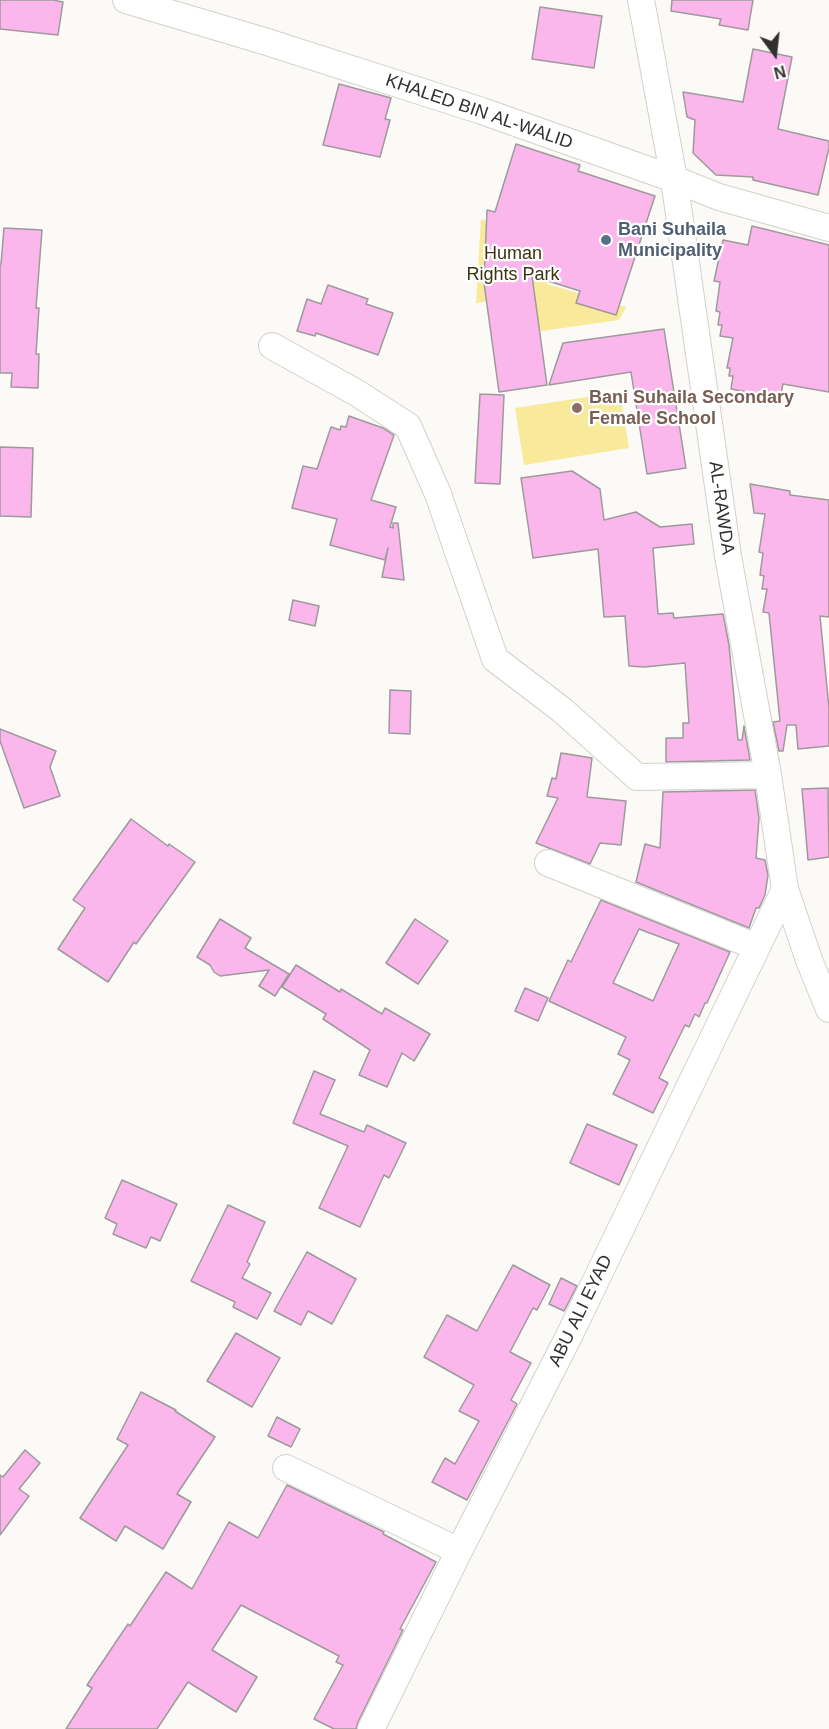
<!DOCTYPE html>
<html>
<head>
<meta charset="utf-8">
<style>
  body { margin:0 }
  #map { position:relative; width:829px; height:1729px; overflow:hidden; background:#fbfaf6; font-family:Arial,sans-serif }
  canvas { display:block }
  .north { position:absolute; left:745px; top:24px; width:60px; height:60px; -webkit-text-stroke:4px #fff; paint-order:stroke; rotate:165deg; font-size:16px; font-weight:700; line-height:24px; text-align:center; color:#323130 }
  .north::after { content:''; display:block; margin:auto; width:21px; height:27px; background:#323130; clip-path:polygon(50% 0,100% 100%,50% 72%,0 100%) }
</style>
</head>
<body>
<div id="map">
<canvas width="829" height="1729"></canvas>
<div class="north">N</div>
</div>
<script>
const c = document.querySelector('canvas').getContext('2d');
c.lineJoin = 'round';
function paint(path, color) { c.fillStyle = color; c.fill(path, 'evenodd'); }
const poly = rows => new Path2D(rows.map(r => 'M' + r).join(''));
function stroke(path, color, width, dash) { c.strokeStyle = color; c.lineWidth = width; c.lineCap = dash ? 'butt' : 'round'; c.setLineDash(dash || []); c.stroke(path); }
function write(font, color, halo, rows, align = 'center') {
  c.font = font + ' Arial,sans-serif'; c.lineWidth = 4.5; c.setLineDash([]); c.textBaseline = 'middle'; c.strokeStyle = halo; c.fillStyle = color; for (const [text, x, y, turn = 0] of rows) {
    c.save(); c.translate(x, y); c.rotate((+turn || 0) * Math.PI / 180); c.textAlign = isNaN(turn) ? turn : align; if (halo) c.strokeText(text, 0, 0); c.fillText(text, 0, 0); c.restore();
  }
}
paint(poly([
  [481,219,559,243,547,284,626,307,619,320,535,332,529,296,476,303],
  [620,392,629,448,524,465,515,408]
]), '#f8e99b');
const building = poly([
  [0,0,53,0,63,2,58,35,0,29,0,0],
  [672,0,753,0,748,30,719,25,721,19,671,11,672,0],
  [540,7,602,16,594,68,532,59,540,7],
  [753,49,792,57,778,129,829,141,829,148,818,195,753,180,753,177,716,175,693,153,695,120,687,117,683,92,743,102,753,49],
  [339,84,391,98,385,119,390,120,380,157,323,145,339,84],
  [516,144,580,165,578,171,655,196,616,315,576,303,580,291,532,276,547,385,499,392,484,283,487,210,495,212,516,144],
  [752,226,829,245,829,392,783,384,780,398,731,389,733,376,729,376,730,368,727,368,733,338,720,336,722,325,718,325,720,312,716,311,720,282,714,281,723,240,748,245,752,226],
  [4,228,42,230,36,308,39,308,36,354,39,354,38,388,11,387,12,373,0,373,0,264,1,264,4,228],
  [328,285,368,299,366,304,393,313,378,355,316,333,315,336,297,331,307,299,321,304,328,285],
  [664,329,686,468,647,474,631,372,549,385,563,343,664,329],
  [480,394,504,395,500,484,475,483,480,394],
  [349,416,383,428,394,435,371,500,396,507,390,527,393,528,393,523,398,523,404,580,382,577,388,548,385,560,330,545,337,519,292,508,303,466,317,469,331,427,340,430,341,426,346,427,349,416],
  [0,447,33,448,31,517,0,516,0,447],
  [572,471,600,489,604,520,636,512,660,527,692,524,694,544,653,548,658,614,673,613,674,618,723,614,729,645,738,740,742,740,744,726,750,760,666,762,666,738,683,738,683,723,689,723,685,663,644,667,629,666,625,616,604,617,598,549,533,558,521,478,572,471],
  [750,484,790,491,790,495,829,500,829,617,820,616,829,708,829,746,798,749,796,725,787,725,783,751,779,751,773,722,780,721,769,613,763,612,767,589,762,589,764,576,760,575,763,553,759,552,765,514,754,513,750,484],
  [293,600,319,606,315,626,289,620,293,600],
  [390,690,411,691,410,734,389,733,390,690],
  [0,729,56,751,50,767,60,796,24,808,0,741,0,729],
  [561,753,592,758,587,797,626,801,621,845,600,843,590,864,536,843,558,798,547,796,552,778,556,779,561,753],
  [828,788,829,857,808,860,802,789,828,788],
  [755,790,759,818,756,858,765,860,768,875,765,895,759,908,756,908,749,928,636,882,645,844,660,848,663,792,755,790],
  [131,819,168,846,169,844,195,862,136,944,134,942,108,982,58,949,85,908,73,900,131,819],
  [601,900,730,952,707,1003,705,1003,699,1017,695,1014,689,1027,685,1025,659,1078,668,1083,653,1113,613,1094,630,1060,618,1054,626,1037,549,1001,568,960,571,962,601,900],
  [639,929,679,944,653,1001,613,983,639,929],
  [220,919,251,938,245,948,289,974,275,996,259,986,269,970,220,976,214,972,210,965,197,957,220,919],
  [415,919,448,941,418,984,386,963,415,919],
  [296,965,340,992,341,989,382,1014,385,1008,430,1034,414,1061,402,1053,387,1087,359,1075,370,1050,323,1019,326,1014,282,987,296,965],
  [525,988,548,998,538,1021,515,1011,525,988],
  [314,1071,335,1080,320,1114,364,1132,367,1125,406,1143,389,1178,384,1175,360,1227,319,1208,348,1146,293,1123,314,1071],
  [587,1124,637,1145,619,1185,570,1163,587,1124],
  [122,1180,177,1204,160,1241,151,1237,146,1248,113,1234,117,1224,105,1218,122,1180],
  [228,1205,265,1222,247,1262,250,1264,242,1278,271,1293,257,1319,233,1307,235,1302,191,1281,228,1205],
  [307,1252,356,1279,332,1324,308,1311,301,1325,274,1311,307,1252],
  [513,1265,550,1285,537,1310,533,1308,510,1352,531,1363,511,1400,517,1404,467,1500,432,1482,445,1458,455,1464,479,1421,459,1411,474,1385,424,1357,447,1315,477,1331,513,1265],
  [561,1278,577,1286,564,1311,549,1304,561,1278],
  [236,1333,280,1358,252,1407,207,1381,236,1333],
  [141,1392,176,1410,175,1411,215,1437,177,1494,191,1502,163,1549,125,1526,116,1541,80,1518,128,1445,117,1439,141,1392],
  [277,1417,300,1429,291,1447,268,1436,277,1417],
  [25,1450,40,1463,19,1489,29,1496,0,1535,0,1475,3,1477,25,1450],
  [287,1485,384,1532,383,1534,436,1562,400,1629,403,1630,358,1722,356,1729,334,1729,314,1719,343,1665,336,1662,339,1656,241,1605,212,1650,257,1677,236,1712,188,1682,157,1729,66,1729,92,1688,87,1685,128,1624,130,1626,166,1572,192,1589,229,1522,258,1538,287,1485]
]);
paint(building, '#fbb6ec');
stroke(building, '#9d9a9c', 1.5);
const minor = poly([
  [126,0,264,41,482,111,674,179,719,197,829,228],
  [641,0,674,179,728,556,768,775,785,889,809,960,829,1009],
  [272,346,357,393,408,426,438,494,495,659,562,710,637,777,768,775],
  [548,863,757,947],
  [286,1468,459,1551],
  [371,1729,459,1551,569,1336,785,889]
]);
stroke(minor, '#d2d1cc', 28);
stroke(minor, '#fff', 26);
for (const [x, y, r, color] of [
  [606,240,6,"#5c6f8a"],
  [577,408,6,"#8d6e63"]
]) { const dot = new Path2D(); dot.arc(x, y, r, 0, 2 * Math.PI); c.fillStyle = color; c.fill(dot); stroke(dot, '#fff', 2); }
write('18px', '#323130', '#fff', [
  ["KHALED BIN AL-WALID",479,112,19],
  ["AL-RAWDA",721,508,82],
  ["ABU ALI EYAD",581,1311,-64]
]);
write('bold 18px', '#4e5e75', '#fff', [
  ["Bani Suhaila",618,230],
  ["Municipality",618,251]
], 'left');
write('18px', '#3b340f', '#fff', [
  ["Human",513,254],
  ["Rights Park",513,275]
]);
write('bold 18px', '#785e54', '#fff', [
  ["Bani Suhaila Secondary",589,398],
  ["Female School",589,419]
], 'left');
</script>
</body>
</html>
